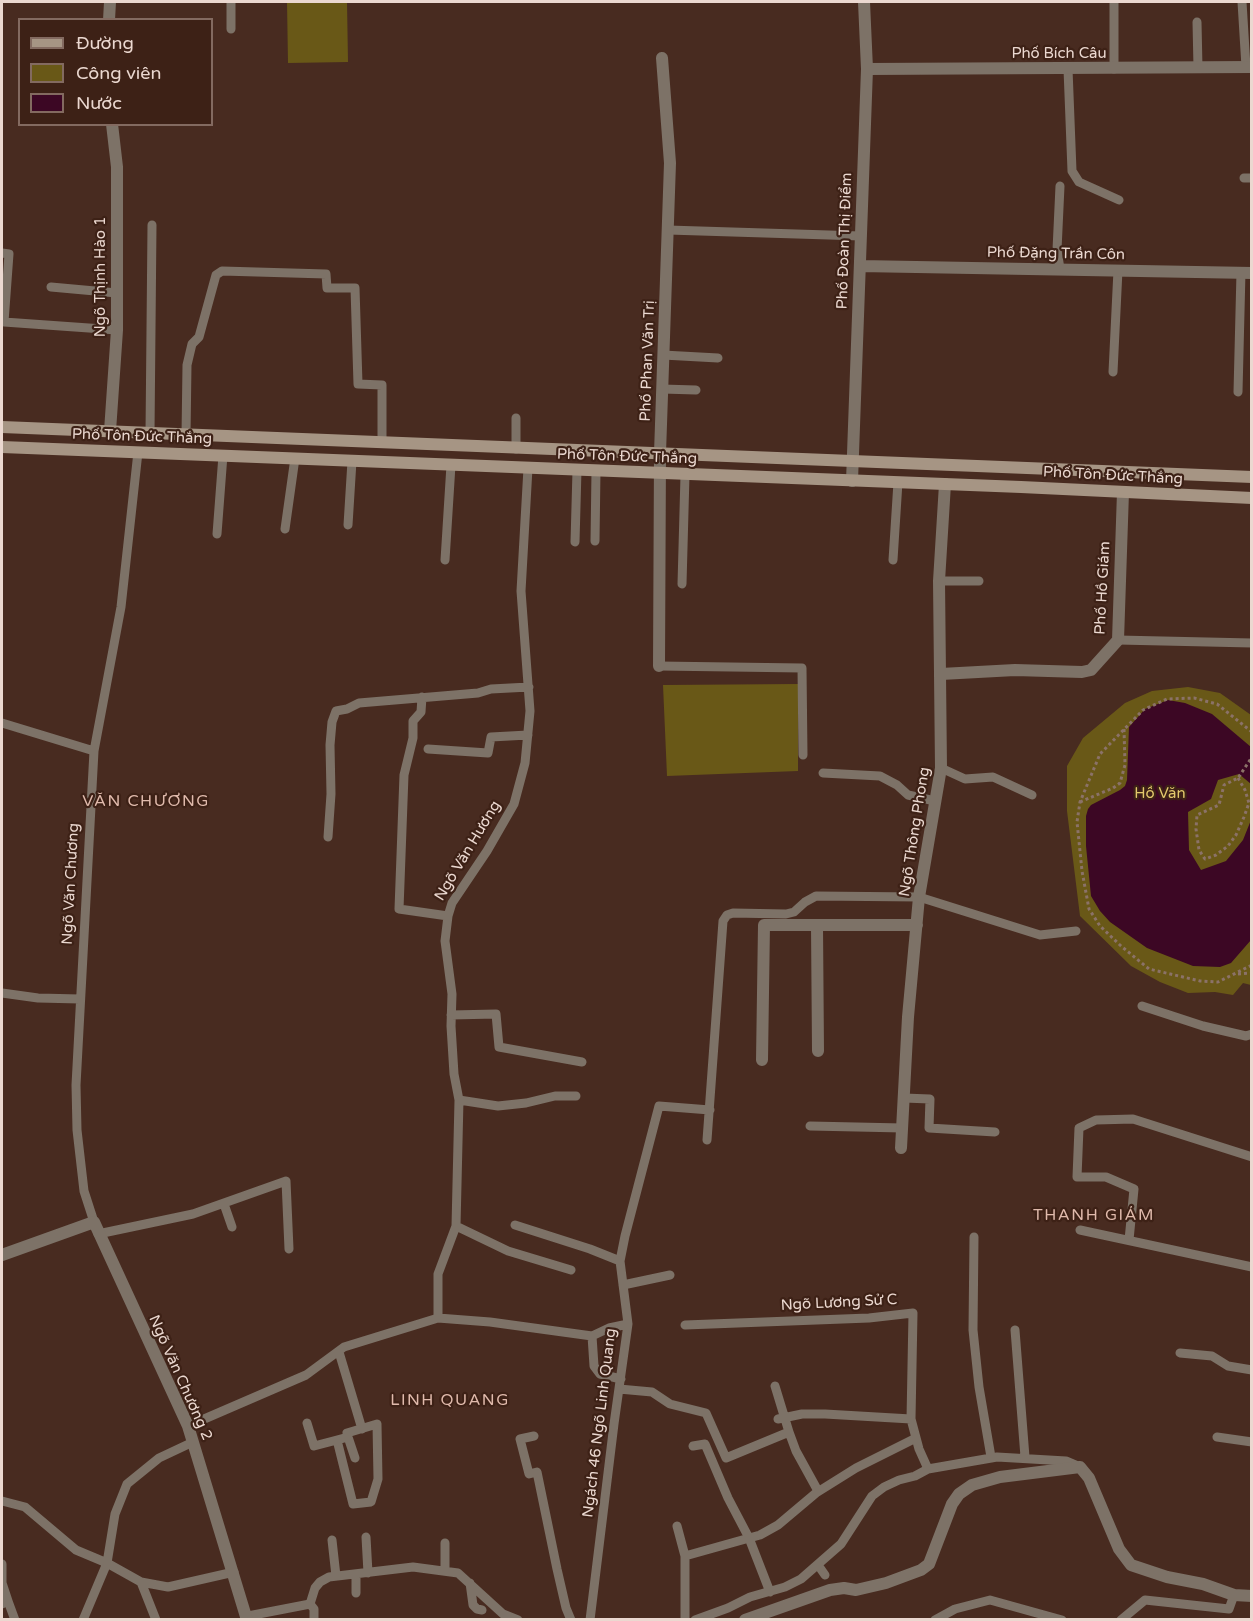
<!DOCTYPE html>
<html>
<head>
<meta charset="utf-8">
<style>
  body { margin:0 }
  #map { position:relative; width:1253px; height:1621px; overflow:hidden; background:#482b20; font-family:"Varela Round",sans-serif }
  canvas { display:block }
  .frame { position:absolute; inset:0; border:3px solid #ebd8d0; pointer-events:none }
  .legend { position:absolute; left:18px; top:18px; width:195px; height:108px; box-sizing:border-box; background:#3d2116; border:2px solid #836a60; margin:0; padding:8px 10px; list-style:none; font-size:18px; color:#ebd8d0 }
  .legend li { display:flex; align-items:center; gap:12px; height:30px }
  .legend b { width:30px; border:2px solid #836a60 }
</style>
</head>
<body>
<div id="map">
<canvas width="1253" height="1621"></canvas>
<div class="frame"></div>
<ul class="legend">
<li><b style="height:8px;background:#a69584"></b>Đường</li>
<li><b style="height:16px;background:#695817"></b>Công viên</li>
<li><b style="height:16px;background:#3c0724"></b>Nước</li>
</ul>
</div>
<script>
const c = document.querySelector('canvas').getContext('2d');
c.lineJoin = 'round';
function paint(path, color) { c.fillStyle = color; c.fill(path, 'evenodd'); }
const poly = rows => new Path2D(rows.map(r => 'M' + r).join(''));
function stroke(path, color, width, dash) { c.strokeStyle = color; c.lineWidth = width; c.lineCap = dash ? 'butt' : 'round'; c.setLineDash(dash || []); c.stroke(path); }
function write(font, color, halo, rows, align = 'center') {
  c.font = font + ' "Varela Round",sans-serif'; c.lineWidth = 4.5; c.setLineDash([]); c.textBaseline = 'middle'; c.strokeStyle = halo; c.fillStyle = color; for (const [text, x, y, turn = 0] of rows) {
    c.save(); c.translate(x, y); c.rotate((+turn || 0) * Math.PI / 180); c.textAlign = isNaN(turn) ? turn : align; if (halo) c.strokeText(text, 0, 0); c.fillText(text, 0, 0); c.restore();
  }
}
paint(poly([
  [287,2,347,2,348,62,288,63],
  [798,684,798,771,667,776,663,685],
  [1188,687,1220,693,1251,715,1251,985,1243,983,1233,995,1215,992,1188,993,1160,982,1131,966,1080,916,1067,811,1067,766,1083,738,1125,703,1152,691]
]), '#695817');
paint(poly([
  [1168,700,1185,703,1212,714,1251,747,1251,784,1239,774,1218,780,1211,799,1188,812,1189,850,1201,870,1226,861,1243,840,1251,820,1251,940,1231,963,1220,967,1193,966,1147,948,1110,922,1100,911,1091,896,1086,846,1086,816,1088,809,1091,805,1120,790,1125,786,1127,780,1129,727,1145,709]
]), '#3c0724');
stroke(poly([
  [1252,732,1217,704,1194,698,1167,699,1143,710,1100,754,1080,802,1077,822,1082,871,1089,909,1100,926,1121,946,1149,969,1200,981,1218,982,1252,965],
  [1238,778,1245,790,1249,803,1244,817,1236,835,1228,846,1216,855,1205,859,1199,850,1196,829,1197,815,1219,805,1224,785,1238,778,1252,757],
  [1080,802,1113,788,1120,783,1125,765,1124,729],
  [1238,974,1252,973]
]), '#8b7268', 3, [3, 3]);
stroke(poly([
  [1114,2,1114,69],
  [1242,2,1246,67],
  [1197,22,1198,68],
  [231,29,231,2],
  [1068,69,1072,171,1079,182,1119,200],
  [1244,178,1252,178],
  [668,230,861,236],
  [2,253,9,254,4,322,117,330],
  [1060,269,1057,250,1060,186],
  [51,287,117,293],
  [663,355,718,358],
  [1113,372,1118,270],
  [662,389,696,390],
  [1238,392,1241,272],
  [150,433,152,225],
  [186,435,187,365,192,344,199,337,216,275,222,271,326,274,327,288,355,288,358,384,382,385,382,443],
  [516,449,516,418],
  [348,525,352,461],
  [285,529,295,458],
  [217,534,223,455],
  [595,541,596,471],
  [575,542,577,470],
  [445,560,451,465],
  [893,560,898,482],
  [939,581,979,581],
  [682,584,685,475],
  [1118,640,1252,643],
  [659,666,802,668,803,755],
  [422,697,421,712,413,721,413,738,404,775,399,909,448,916],
  [2,723,94,751],
  [428,749,488,753,491,737,528,735],
  [941,768,965,779,993,777,1032,795],
  [823,773,880,776,897,785,908,795,935,801],
  [328,837,331,794,330,745,332,722,336,711,347,709,359,703,478,693,491,689,529,687],
  [2,993,38,998,80,999],
  [1142,1006,1203,1026,1246,1036,1252,1034],
  [451,1015,496,1014,499,1047,582,1062],
  [904,1098,930,1099,929,1128,995,1132],
  [459,1100,498,1106,526,1103,555,1096,576,1096],
  [810,1126,903,1128],
  [707,1140,723,921,727,915,733,913,786,914,794,912,805,902,816,896,919,897,1040,935,1076,931],
  [224,1204,232,1227],
  [94,1222,84,1191,77,1130,76,1085,94,751,121,607,138,452],
  [515,1225,590,1249,620,1261],
  [456,1226,508,1251,571,1270],
  [1080,1230,1252,1267],
  [98,1234,193,1214,286,1181,289,1249],
  [974,1237,973,1330,979,1387,991,1457],
  [1129,1240,1134,1189,1106,1177,1077,1177,1079,1128,1096,1120,1133,1119,1252,1157],
  [623,1285,670,1275],
  [438,1318,438,1274,456,1226,459,1100,454,1074,451,1026,452,994,445,941,448,916,452,903,487,851,514,804,525,763,530,711,521,591,528,468],
  [685,1325,869,1318,913,1313,911,1419,919,1449,928,1469],
  [1015,1330,1025,1457],
  [592,1336,594,1366,600,1374,621,1379],
  [339,1352,362,1429],
  [1180,1353,1212,1356,1228,1366,1252,1370],
  [619,1389,652,1392,670,1404,706,1413,726,1458,789,1432,775,1386],
  [778,1419,802,1414,825,1414,911,1419],
  [307,1423,314,1446,337,1440,348,1437,347,1433,377,1424,378,1479,371,1502,353,1504,337,1440],
  [188,1426,306,1375,344,1347,438,1318,490,1322,592,1336,609,1328,628,1324],
  [789,1432,796,1451,818,1491],
  [534,1436,520,1439,529,1474,537,1472,557,1569,566,1608,571,1620],
  [348,1437,355,1458],
  [1217,1437,1252,1442],
  [693,1446,705,1444,728,1498,749,1538,770,1592],
  [2,1501,25,1507,76,1550,107,1563,141,1582,168,1587,234,1572],
  [677,1526,685,1556,685,1620],
  [366,1537,368,1573],
  [332,1540,336,1576],
  [685,1556,760,1535,778,1525,816,1493,856,1468,916,1438],
  [2,1564,2,1583,8,1601,2,1604],
  [818,1565,825,1575],
  [445,1571,445,1543],
  [356,1575,356,1593],
  [141,1582,156,1620],
  [470,1583,473,1605,477,1609,482,1610],
  [8,1601,15,1620],
  [310,1604,314,1609,314,1620],
  [248,1616,310,1604,315,1588,320,1582,329,1577,413,1567,458,1573,503,1614,518,1620],
  [83,1620,107,1563,115,1514,127,1484,159,1458,193,1442],
  [590,1620,614,1424,628,1324,620,1261,625,1236,659,1106,710,1110],
  [695,1620,728,1608,750,1597,785,1587,801,1579,841,1544,872,1496,884,1487,899,1480,915,1476,928,1469,997,1457,1066,1461,1080,1467],
  [935,1620,955,1609,990,1600,1062,1620],
  [1121,1620,1145,1600,1229,1609,1234,1595]
]), '#7d7267', 9);
stroke(poly([
  [109,20,110,2],
  [867,69,1252,67],
  [860,266,1252,273],
  [110,431,117,330,117,167,112,124],
  [852,481,867,69,864,2],
  [659,666,660,453,670,163,662,58],
  [941,674,1015,670,1082,672,1091,670,1118,640,1123,492],
  [817,926,818,1051],
  [762,1060,764,925,917,925],
  [901,1148,908,1017,919,897,941,768,939,581,945,484],
  [2,1255,94,1222,188,1426,247,1620],
  [745,1620,830,1590,844,1588,856,1590,886,1583,921,1570,929,1564,952,1504,959,1494,972,1485,1000,1477,1080,1467,1089,1478,1119,1549,1131,1565,1167,1577,1203,1584,1234,1595,1252,1596]
]), '#7d7267', 12);
stroke(poly([
  [2,427,1252,477],
  [2,447,1021,487,1252,498]
]), '#a69584', 12);
write('15px', '#ebd8d0', '#3d2116', [
  ["Phố Bích Câu",1059,54],
  ["Phố Đoàn Thị Điểm",845,241,-88],
  ["Phố Đặng Trần Côn",1056,254,1],
  ["Ngõ Thịnh Hào 1",101,277,-90],
  ["Phố Phan Văn Trị",648,361,-88],
  ["Phố Tôn Đức Thắng",142,437,2],
  ["Phố Tôn Đức Thắng",627,457,2],
  ["Phố Tôn Đức Thắng",1113,476,3],
  ["Phố Hồ Giám",1103,588,-87],
  ["Ngõ Thông Phong",915,832,-81],
  ["Ngõ Văn Hương",468,851,-59],
  ["Ngõ Văn Chương",71,884,-87],
  ["Ngõ Lương Sử C",839,1303,-3],
  ["Ngõ Văn Chương 2",180,1378,66],
  ["Ngách 46 Ngõ Linh Quang",600,1423,-83]
]);
write('15px', '#e3c96c', '#3d2116', [
  ["Hồ Văn",1160,794]
]);
c.letterSpacing = '1.5px';
write('16px', '#e0baac', '#3d2116', [
  ["VĂN CHƯƠNG",146,802],
  ["THANH GIÁM",1094,1216],
  ["LINH QUANG",450,1401]
]);
c.letterSpacing = '0px';
</script>
</body>
</html>
